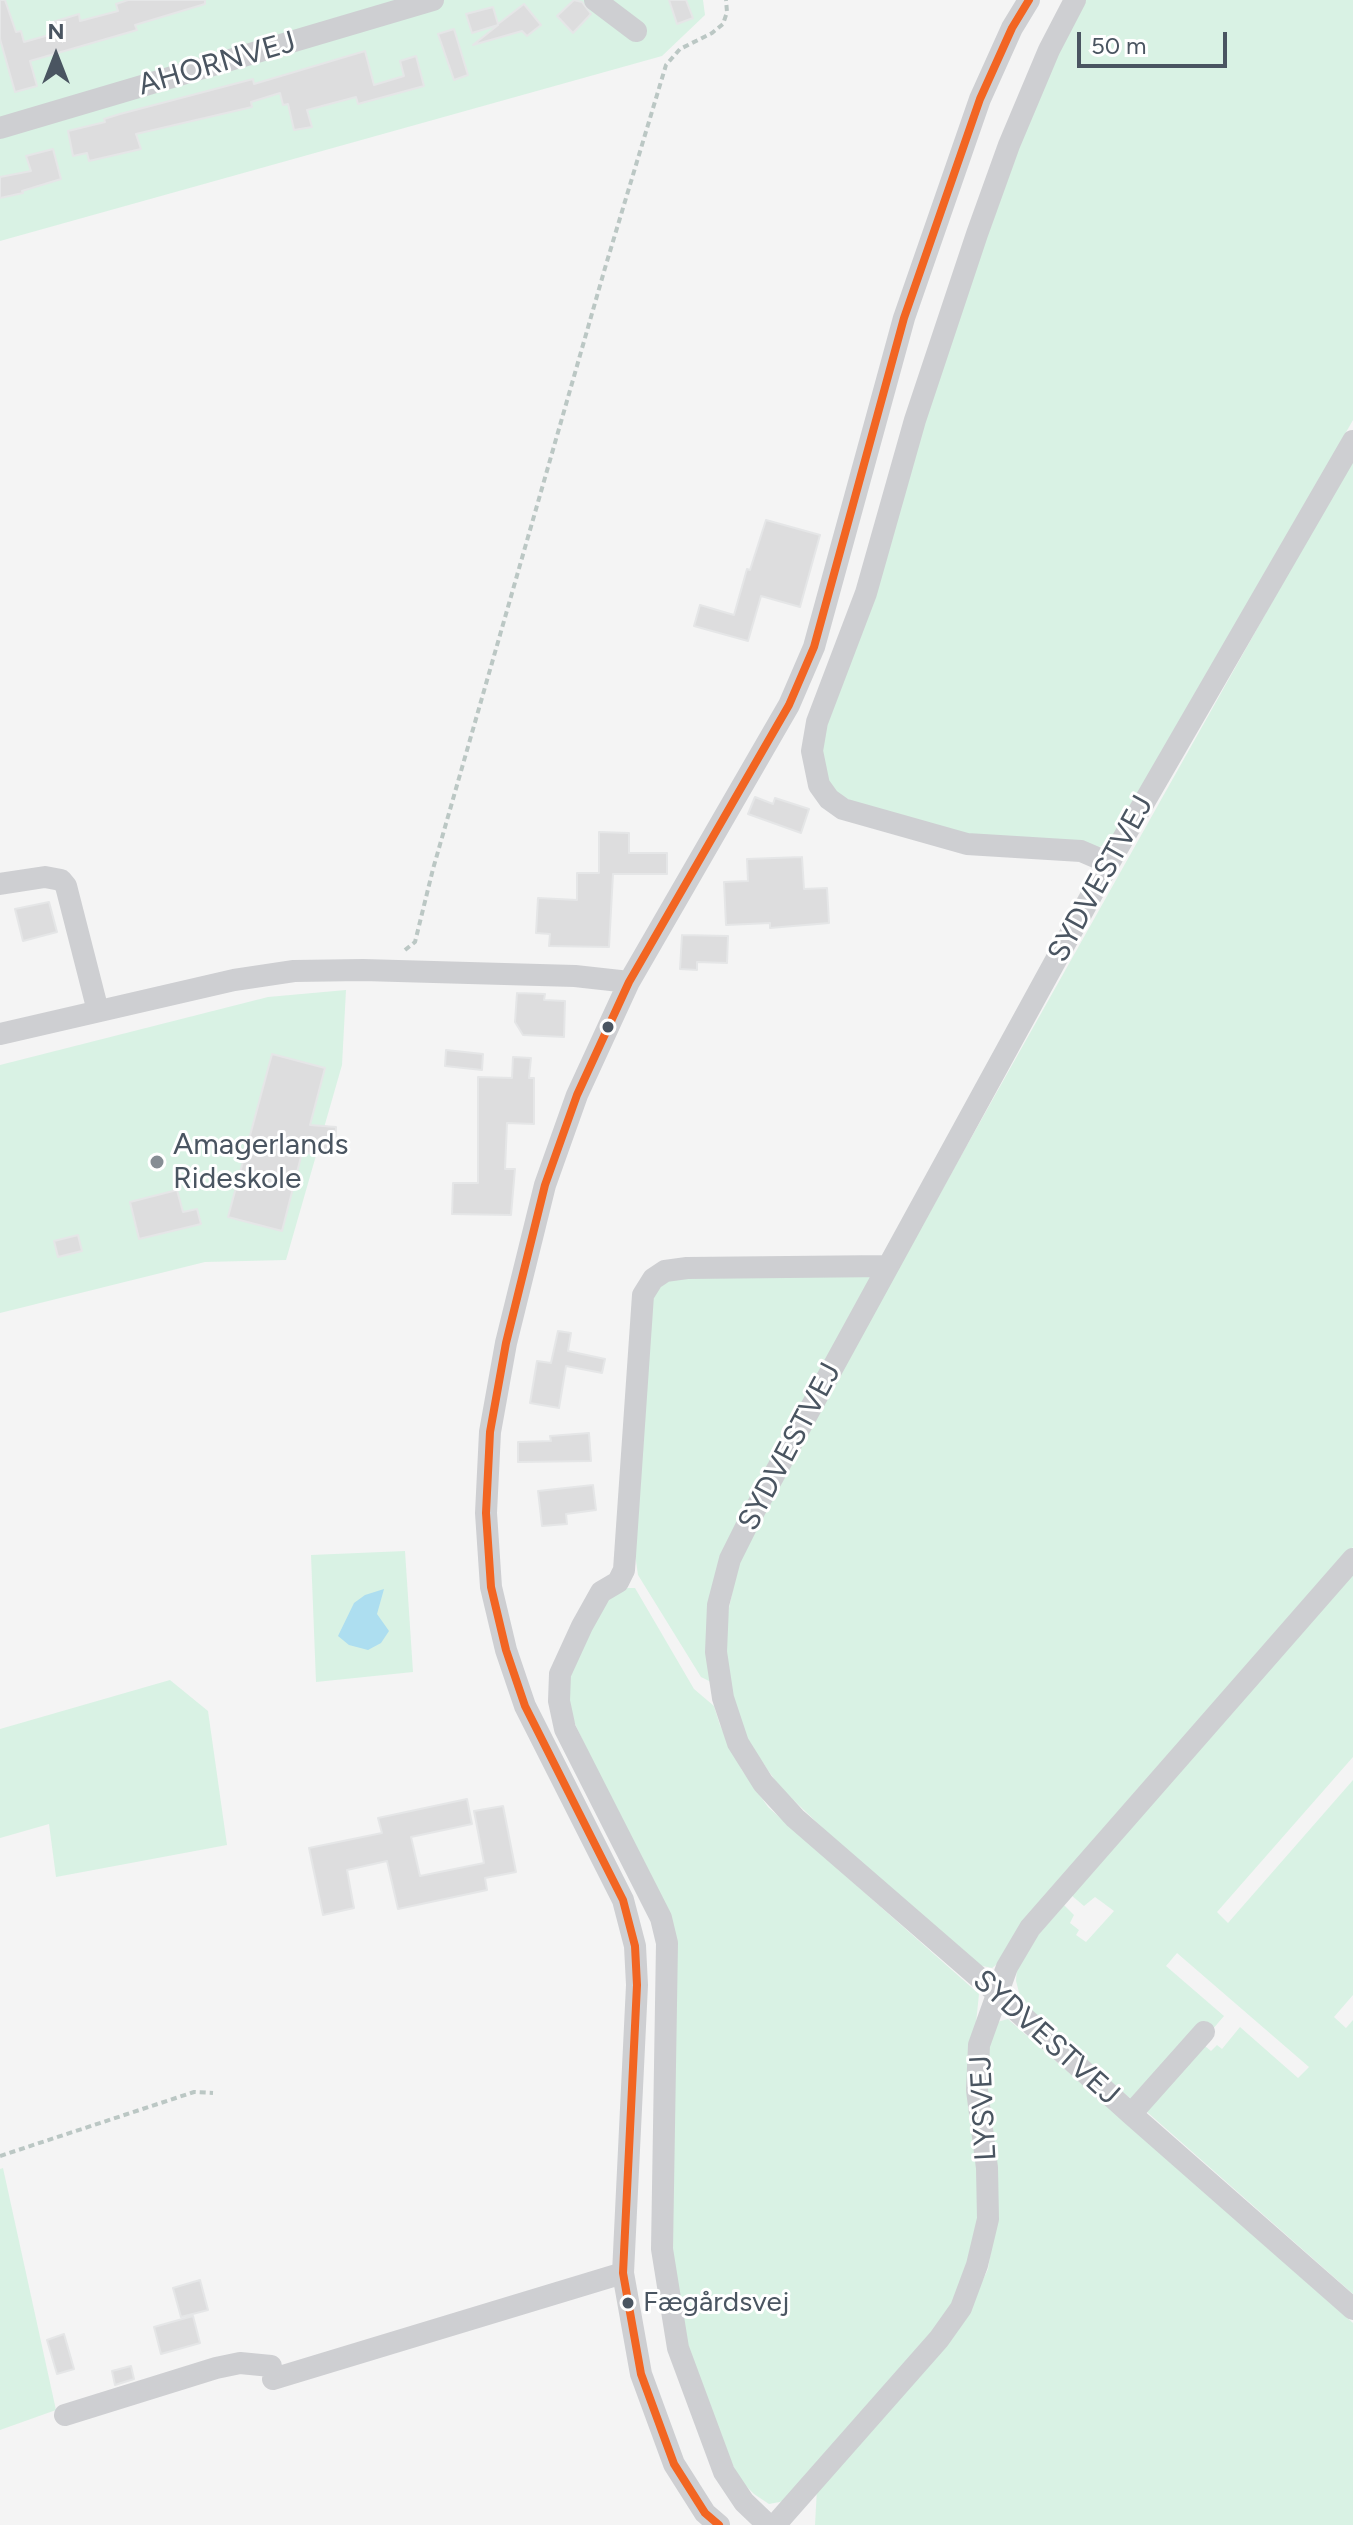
<!DOCTYPE html>
<html>
<head>
<meta charset="utf-8">
<style>
  body { margin:0 }
  #map { position:relative; width:1353px; height:2525px; overflow:hidden; background:#f4f4f4; font-family:Figtree,sans-serif }
  canvas { display:block }
  .north { position:absolute; left:16px; top:16px; width:80px; height:80px; -webkit-text-stroke:6px #fff; paint-order:stroke; rotate:0deg; font-size:22px; font-weight:700; line-height:32px; text-align:center; color:#4a5561 }
  .north::after { content:''; display:block; margin:auto; width:28px; height:36px; background:#4a5561; clip-path:polygon(50% 0,100% 100%,50% 72%,0 100%) }
  .scale { position:absolute; left:1077px; top:32px; width:150px; height:36px; box-sizing:border-box; border:4px solid #4a5561; border-top:0; padding-left:10px; font-size:24px; line-height:28px; white-space:nowrap; color:#4a5561; -webkit-text-stroke:6px #fff; paint-order:stroke }
</style>
</head>
<body>
<div id="map">
<canvas width="1353" height="2525"></canvas>
<div class="north">N</div>
<div class="scale">50 m</div>
</div>
<script>
const c = document.querySelector('canvas').getContext('2d');
c.lineJoin = 'round';
function paint(path, color) { c.fillStyle = color; c.fill(path, 'evenodd'); }
const poly = rows => new Path2D(rows.map(r => 'M' + r).join(''));
function stroke(path, color, width, dash) { c.strokeStyle = color; c.lineWidth = width; c.lineCap = dash ? 'butt' : 'round'; c.setLineDash(dash || []); c.stroke(path); }
function write(font, color, halo, rows, align = 'center') {
  c.font = font + ' Figtree,sans-serif'; c.lineWidth = 6; c.setLineDash([]); c.textBaseline = 'middle'; c.strokeStyle = halo; c.fillStyle = color; for (const [text, x, y, turn = 0] of rows) {
    c.save(); c.translate(x, y); c.rotate((+turn || 0) * Math.PI / 180); c.textAlign = isNaN(turn) ? turn : align; if (halo) c.strokeText(text, 0, 0); c.fillText(text, 0, 0); c.restore();
  }
}
paint(poly([
  [0,0,703,0,705,15,662,56,0,241],
  [1081,0,1353,0,1353,420,1114,840,1095,849,1025,844,916,827,828,791,818,753,1006,171],
  [1353,458,1353,1547,1015,1933,1000,1962,992,1968,978,1965,834,1839,779,1786,749,1743,735,1707,725,1665,726,1622,737,1570,745,1547,957,1163],
  [346,990,342,1065,286,1260,205,1262,0,1313,0,1065,268,997],
  [671,1275,873,1275,744,1507,711,1682,701,1677,638,1575,634,1547,650,1292],
  [405,1551,413,1672,316,1682,311,1555],
  [1353,1573,1353,1757,1217,1912,1228,1923,1353,1780,1353,1995,1334,2017,1346,2028,1353,2020,1353,2294,1146,2111,1199,2041,1211,2051,1217,2045,1222,2049,1240,2027,1298,2078,1309,2067,1177,1953,1166,1966,1224,2016,1212,2030,1131,2099,1022,2004,1016,1981,1017,1968,1025,1950,1064,1905,1074,1915,1070,1923,1079,1930,1076,1935,1086,1942,1114,1911,1095,1897,1084,1906,1071,1895],
  [621,1588,635,1588,694,1689,714,1706,720,1725,742,1770,768,1807,979,1994,976,2023,982,2222,953,2305,935,2333,785,2501,769,2504,754,2494,739,2479,693,2375,667,2243,674,1969,610,1801,566,1704,568,1680,605,1598],
  [170,1680,208,1711,227,1845,56,1877,49,1824,0,1838,0,1729],
  [1008,2019,1353,2323,1353,2525,815,2525,817,2488,970,2307,988,2269,994,2232,987,2089,990,2030,997,2022],
  [3,2168,56,2410,0,2430,0,2169]
]), '#d9f2e4');
paint(poly([
  [384,1589,377,1614,389,1631,381,1643,368,1650,349,1645,338,1636,354,1603,365,1595]
]), '#addef0');
const building = poly([
  [0,0,5,0,16,32,21,31,24,42,56,33,53,22,79,14,80,21,118,11,116,4,128,0,205,0,205,4,135,25,137,30,30,61,37,86,15,92,0,39,0,0],
  [574,0,582,2,591,14,573,33,557,16,574,0],
  [669,0,686,0,693,18,677,24,669,0],
  [524,4,541,25,527,36,522,31,473,45,498,25,472,33,466,14,493,7,498,24,524,4],
  [454,29,468,75,454,80,438,34,454,29],
  [365,51,374,85,404,76,400,61,416,56,424,86,358,104,356,97,307,110,312,127,294,130,288,104,283,105,280,93,251,102,252,107,136,134,141,149,89,161,87,153,73,156,68,131,105,122,104,119,120,114,253,79,254,84,365,51],
  [53,149,61,179,22,191,23,193,0,198,0,177,31,171,26,156,53,149],
  [766,520,820,535,800,607,761,596,748,641,694,626,700,605,734,615,747,569,750,570,766,520],
  [755,797,773,804,775,798,809,809,801,833,748,814,755,797],
  [599,832,629,833,629,853,667,853,667,874,613,874,609,947,549,946,550,934,536,933,538,898,577,900,577,873,599,873,599,832],
  [802,857,804,889,827,888,829,923,770,928,770,923,726,925,724,882,748,881,747,859,802,857],
  [49,902,57,932,23,941,15,909,49,902],
  [682,935,728,936,727,963,697,962,697,970,680,969,682,935],
  [517,993,545,994,544,1000,565,1001,564,1037,523,1035,515,1022,517,993],
  [446,1050,483,1054,482,1070,445,1066,446,1050],
  [272,1054,325,1068,310,1125,336,1127,335,1154,302,1153,282,1231,228,1217,272,1054],
  [513,1057,531,1058,529,1078,534,1078,534,1124,507,1123,505,1169,515,1169,511,1215,452,1214,453,1183,478,1183,478,1077,512,1078,513,1057],
  [177,1190,183,1212,197,1209,201,1224,139,1239,130,1202,177,1190],
  [78,1235,82,1251,58,1257,54,1241,78,1235],
  [558,1331,571,1333,568,1351,605,1359,602,1373,566,1366,559,1408,530,1403,537,1361,551,1363,558,1331],
  [589,1433,591,1461,518,1462,518,1442,551,1441,550,1436,589,1433],
  [593,1485,596,1510,566,1514,567,1524,542,1526,538,1491,593,1485],
  [467,1799,472,1824,411,1837,420,1876,484,1863,474,1811,503,1806,516,1872,485,1878,487,1890,398,1909,387,1861,347,1870,354,1908,323,1915,309,1848,382,1833,378,1818,467,1799],
  [200,2280,208,2310,181,2317,173,2288,200,2280],
  [193,2316,200,2343,161,2354,154,2327,193,2316],
  [64,2334,74,2369,57,2374,47,2340,64,2334],
  [131,2366,134,2379,115,2385,112,2371,131,2366]
]);
paint(building, '#ddddde');
stroke(building, '#e5e6e7', 2);
stroke(poly([
  [405,950,415,942,433,869,605,268,666,65,680,49,712,33,723,24,727,12,726,0],
  [0,2156,194,2092,213,2093]
]), '#bbc7c4', 4, [6, 4]);
stroke(poly([
  [595,0,636,31],
  [1075,0,1049,50,1009,145,977,234,915,420,866,593,817,722,812,751,819,785,829,799,843,809,967,844,1081,851,1109,863],
  [0,128,433,0],
  [1353,441,1109,863,751,1517,730,1559,718,1605,716,1652,723,1698,738,1743,763,1783,795,1818,998,1994,1131,2114,1353,2309],
  [0,884,45,877,61,880,66,886,98,1011],
  [0,1034,234,980,294,971,363,970,575,976,629,982],
  [1131,2114,1204,2032],
  [273,2379,623,2273],
  [65,2415,216,2368,240,2363,271,2366],
  [719,2525,705,2513,674,2464,641,2374,623,2273,637,1985,635,1946,623,1900,525,1706,506,1650,491,1587,486,1513,490,1432,506,1343,545,1185,577,1095,629,982,789,705,814,647,904,318,980,99,1012,28,1029,0],
  [768,2525,744,2502,724,2472,678,2348,662,2249,667,1943,661,1918,565,1729,559,1701,560,1674,582,1626,601,1592,618,1582,624,1570,643,1295,653,1279,665,1271,687,1268,888,1266],
  [775,2525,939,2339,961,2308,977,2265,988,2219,987,2168,977,2090,979,2045,1007,1967,1030,1928,1353,1559]
]), '#cecfd2', 22);
stroke(poly([
  [719,2525,705,2513,674,2464,641,2374,623,2273,637,1985,635,1946,623,1900,525,1706,506,1650,491,1587,486,1513,490,1432,506,1343,545,1185,577,1095,629,982,789,705,814,647,904,318,980,99,1012,28,1029,0]
]), '#f26522', 8);
for (const [x, y, r, color] of [
  [608,1027,7,"#4a5561"],
  [157,1162,8,"#868d94"],
  [628,2303,7,"#4a5561"]
]) { const dot = new Path2D(); dot.arc(x, y, r, 0, 2 * Math.PI); c.fillStyle = color; c.fill(dot); stroke(dot, '#fff', 3); }
write('28px', '#4a5561', '#fff', [
  ["Fægårdsvej",643,2303]
], 'left');
write('30px', '#4a5561', '#fff', [
  ["AHORNVEJ",217,64,-16],
  ["SYDVESTVEJ",1101,879,-61],
  ["SYDVESTVEJ",790,1447,-62],
  ["SYDVESTVEJ",1046,2038,42],
  ["LYSVEJ",984,2108,-93]
]);
write('30px', '#4a5561', '#fff', [
  ["Amagerlands",173,1145],
  ["Rideskole",173,1179]
], 'left');
</script>
</body>
</html>
